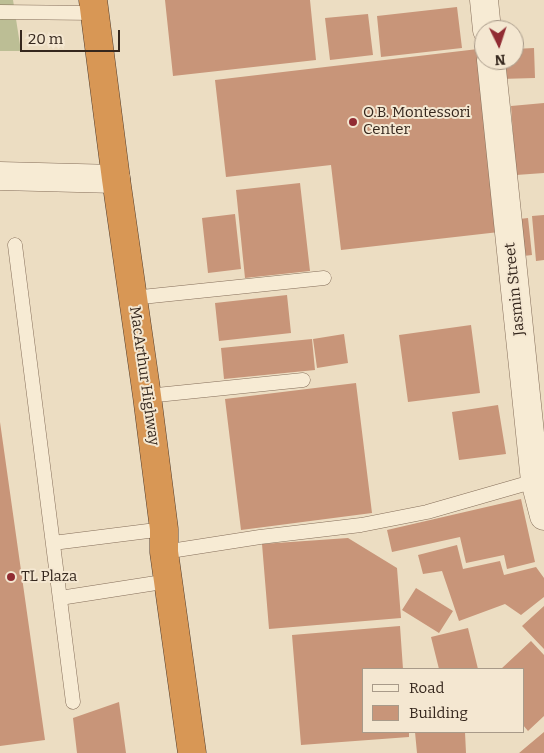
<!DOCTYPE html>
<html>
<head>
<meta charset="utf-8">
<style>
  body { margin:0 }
  #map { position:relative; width:544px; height:753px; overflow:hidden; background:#ecddc2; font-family:Bitter,serif }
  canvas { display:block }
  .legend { position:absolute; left:362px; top:668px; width:162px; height:65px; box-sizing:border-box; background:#f4e7d1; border:1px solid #a89a89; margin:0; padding:6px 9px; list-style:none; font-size:15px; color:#35271d }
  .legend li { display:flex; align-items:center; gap:10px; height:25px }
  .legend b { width:25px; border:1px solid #a89a89 }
  .north { position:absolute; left:474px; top:20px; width:50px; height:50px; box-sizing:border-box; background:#f4e7d1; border:1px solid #a89a89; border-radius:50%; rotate:176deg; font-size:14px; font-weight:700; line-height:20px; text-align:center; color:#35271d }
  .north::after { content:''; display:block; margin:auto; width:18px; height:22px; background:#912c33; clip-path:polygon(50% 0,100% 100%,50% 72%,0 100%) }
  .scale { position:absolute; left:20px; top:30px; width:100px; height:22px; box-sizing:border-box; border:2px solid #35271d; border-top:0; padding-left:6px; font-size:15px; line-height:18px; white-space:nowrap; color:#35271d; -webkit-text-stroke:4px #f4e7d1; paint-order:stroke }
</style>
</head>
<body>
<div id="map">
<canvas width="544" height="753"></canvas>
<ul class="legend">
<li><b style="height:6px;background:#f7ebd4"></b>Road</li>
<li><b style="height:14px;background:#c89579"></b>Building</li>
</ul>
<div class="north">N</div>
<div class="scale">20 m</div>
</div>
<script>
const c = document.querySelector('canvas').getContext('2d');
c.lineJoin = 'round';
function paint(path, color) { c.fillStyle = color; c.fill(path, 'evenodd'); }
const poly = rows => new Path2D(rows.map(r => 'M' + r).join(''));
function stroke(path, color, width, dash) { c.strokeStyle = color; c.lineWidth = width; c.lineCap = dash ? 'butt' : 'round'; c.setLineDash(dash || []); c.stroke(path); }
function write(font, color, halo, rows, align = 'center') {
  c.font = font + ' Bitter,serif'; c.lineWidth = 4; c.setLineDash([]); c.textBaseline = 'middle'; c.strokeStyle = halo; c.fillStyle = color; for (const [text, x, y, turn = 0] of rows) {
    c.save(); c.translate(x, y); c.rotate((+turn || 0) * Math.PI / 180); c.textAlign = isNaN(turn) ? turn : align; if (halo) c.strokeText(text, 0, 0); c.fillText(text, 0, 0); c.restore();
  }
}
paint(poly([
  [0,0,13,0,21,51,0,51]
]), '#bcbe95');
paint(poly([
  [165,0,310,0,316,60,173,76],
  [457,7,462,48,381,57,377,16],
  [368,14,373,55,330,60,325,18],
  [534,48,535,78,500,79,500,60,514,60,514,49],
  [478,49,499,232,341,250,331,165,226,177,215,80],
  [544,103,544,173,516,175,511,106],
  [300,183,310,271,245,278,236,190],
  [235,214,241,269,208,273,202,218],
  [544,215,544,260,536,261,532,216],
  [528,218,532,255,515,257,511,220],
  [287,295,291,333,219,341,215,303],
  [471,325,480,393,408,402,399,335],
  [344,334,348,363,317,368,313,339],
  [312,339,315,370,224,379,221,348],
  [356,383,372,513,241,530,225,399],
  [498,405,506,454,459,460,452,412],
  [0,422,45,740,0,746],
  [521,499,535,562,507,569,504,555,466,563,460,537,392,552,387,530],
  [348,538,397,568,401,618,269,629,262,544],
  [457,545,463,569,500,561,504,575,536,567,544,578,544,597,521,615,505,604,459,621,442,571,423,574,418,555],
  [416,588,453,611,439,633,402,610],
  [544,606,544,649,522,626],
  [400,626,403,669,363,669,363,732,409,732,409,737,301,745,292,635],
  [468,628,478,669,439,669,431,637],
  [531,641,544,655,544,716,528,731,523,725,523,669,501,669],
  [119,702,126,753,77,753,73,718],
  [415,732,465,732,466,753,417,753],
  [544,732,544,753,519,753]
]), '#c89579');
const lane = poly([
  [0,12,95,13],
  [15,245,73,702],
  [132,298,324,278],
  [147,396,303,380],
  [53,543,164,529],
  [164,552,260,537,361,525,427,512,535,481],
  [60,598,169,581]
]);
const street = poly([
  [484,0,487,30],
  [491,60,535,481,544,516],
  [0,176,116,179]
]);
const highway = poly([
  [93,0,116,179,147,396,164,529,164,552,192,753]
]);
stroke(lane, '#856e5a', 15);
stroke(street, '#856e5a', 29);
stroke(highway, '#523d2e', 29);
stroke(lane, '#f7ebd4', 14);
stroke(street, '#f7ebd4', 28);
stroke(highway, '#d89755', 28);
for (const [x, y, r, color] of [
  [353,122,5,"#912c33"],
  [11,577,5,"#912c33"]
]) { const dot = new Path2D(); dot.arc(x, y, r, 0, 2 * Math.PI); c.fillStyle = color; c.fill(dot); stroke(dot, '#f4e7d1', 2); }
write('15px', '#35271d', '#f4e7d1', [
  ["O.B. Montessori",363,113],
  ["Center",363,130],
  ["TL Plaza",21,577]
], 'left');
write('15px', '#35271d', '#f4e7d1', [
  ["Jasmin Street",515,289,-96],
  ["MacArthur Highway",144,376,82]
]);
</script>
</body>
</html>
